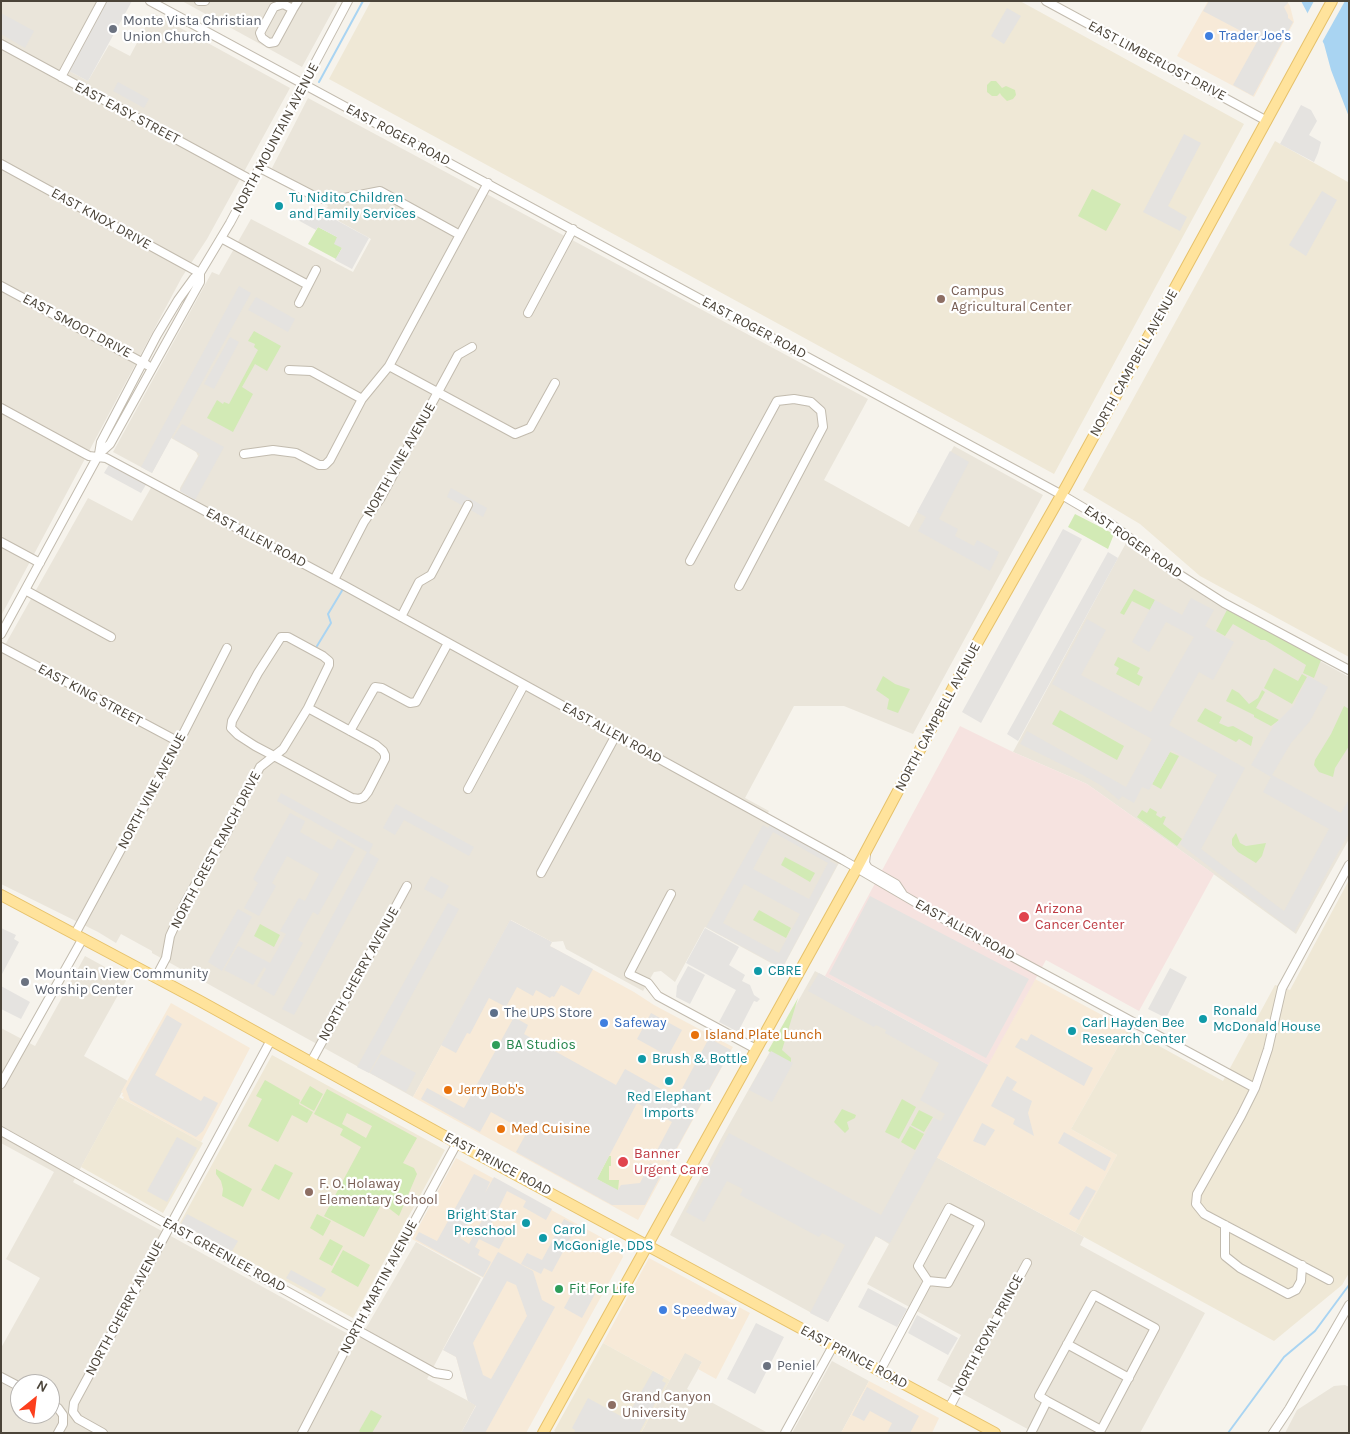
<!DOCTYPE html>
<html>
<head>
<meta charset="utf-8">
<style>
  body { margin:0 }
  #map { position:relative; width:1350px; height:1434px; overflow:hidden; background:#f6f3ec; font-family:Karla,sans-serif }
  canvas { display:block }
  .frame { position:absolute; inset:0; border:2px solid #4b4439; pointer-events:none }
  .north { position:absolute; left:10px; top:1374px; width:50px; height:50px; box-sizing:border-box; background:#fff; border:1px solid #b7b4b0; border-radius:50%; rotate:29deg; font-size:14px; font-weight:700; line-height:20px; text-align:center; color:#4b4439 }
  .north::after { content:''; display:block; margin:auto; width:18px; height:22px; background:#fc3f1d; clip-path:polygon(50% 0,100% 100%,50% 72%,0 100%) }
</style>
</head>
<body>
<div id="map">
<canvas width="1350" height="1434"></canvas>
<div class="frame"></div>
<div class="north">N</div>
</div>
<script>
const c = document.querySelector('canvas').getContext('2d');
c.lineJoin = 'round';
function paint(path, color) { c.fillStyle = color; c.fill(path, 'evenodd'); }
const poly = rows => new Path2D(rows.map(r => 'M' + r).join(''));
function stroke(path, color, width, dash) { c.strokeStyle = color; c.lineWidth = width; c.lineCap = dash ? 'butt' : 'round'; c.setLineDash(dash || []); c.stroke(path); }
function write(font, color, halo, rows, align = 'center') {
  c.font = font + ' Karla,sans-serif'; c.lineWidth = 4.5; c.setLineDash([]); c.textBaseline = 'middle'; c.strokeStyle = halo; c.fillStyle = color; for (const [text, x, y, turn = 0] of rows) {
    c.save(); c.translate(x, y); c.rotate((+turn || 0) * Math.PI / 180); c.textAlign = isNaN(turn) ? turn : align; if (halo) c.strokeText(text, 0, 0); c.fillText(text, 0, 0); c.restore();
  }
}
paint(poly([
  [1,1,98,1,62,67,88,81,109,45,130,56,153,13,290,88,207,239,182,277,1,616],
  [182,1,338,1,302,67],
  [308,98,868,399,824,480,909,527,954,446,1043,495,913,734,844,706,794,706,745,798,769,811,765,819,840,861,782,969,705,927,675,982,661,971,654,972,643,991,566,949,563,941,552,942,511,920,413,1097,152,953,152,951,121,934,116,943,98,932,1,884,1,652,88,498,132,521,152,486,192,507,196,500,180,491,180,488,198,456,196,452,171,438,152,473,113,452,212,272,219,275,251,219,353,272,371,239,324,213,328,206,279,175,272,168],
  [1126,543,1216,604,1349,677,1349,839,1296,934,1190,857,1087,784,1013,752],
  [85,956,127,979,84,1056,128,1081,73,1182,359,1340,416,1242,481,1278,427,1379,476,1405,461,1433,1,1433,1,1348,40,1278,6,1259,54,1172,1,1143,1,1028,35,1046],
  [20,1384,50,1384,50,1414,20,1414],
  [815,971,988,1065,936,1157,1084,1237,1080,1245,1205,1313,1140,1433,1035,1433,937,1380,961,1335,867,1284,889,1244,876,1236,828,1322,670,1235,721,1139],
  [685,1352,702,1362,687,1389,768,1433,641,1433],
  [832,1361,869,1381,841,1433,792,1433],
  [1345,1385,1349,1387,1349,1433,1285,1433,1297,1410,1334,1386]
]), '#eae5da');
paint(poly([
  [1208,1,1287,1,1290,6,1294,22,1254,97,1177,56],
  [510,920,552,942,550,946,634,992,654,1005,733,1047,638,1220,413,1097],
  [1035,979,1128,1029,1071,1129,1117,1155,1075,1232,936,1157],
  [171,1003,250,1048,201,1142,123,1099,124,1097,122,1096,123,1093,121,1092],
  [456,1158,621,1248,623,1257,526,1433,461,1433,476,1406,468,1401,456,1357,443,1350,484,1278,412,1239],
  [649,1258,750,1313,716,1379,698,1369,702,1362,685,1353,670,1380,603,1343],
  [869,1381,939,1418,932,1433,841,1433]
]), '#f7ead8');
paint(poly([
  [371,1,1020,1,1244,124,1054,474,329,79],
  [1275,141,1348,182,1349,184,1349,657,1200,576,1140,524,1083,490],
  [1349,880,1349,1273,1342,1285,1274,1341,1075,1232,1117,1155,1071,1129,1128,1029,1223,1081,1275,985,1290,990],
  [272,1055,445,1150,353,1318,180,1223],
  [119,1097,203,1143,163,1213,81,1167],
  [603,1343,670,1380,641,1433,557,1433,554,1431]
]), '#efe8d6');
paint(poly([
  [960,726,1013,752,1087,784,1214,874,1139,1011,1046,960,988,1065,825,976]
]), '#f6e3e0');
paint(poly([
  [991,81,996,81,1002,88,1006,86,1015,90,1016,95,1013,99,1007,101,1001,95,1000,93,997,96,992,96,987,92,987,85],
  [1092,189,1121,204,1106,231,1078,216],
  [318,227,337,237,342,248,336,259,308,244],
  [254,331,281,346,267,371,255,364,242,387,253,394,233,432,207,418,217,400,223,404,224,402,229,404,258,350,254,347,255,344,248,341],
  [1075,514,1114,534,1108,549,1068,527],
  [1134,589,1155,600,1150,610,1132,601,1124,615,1120,613],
  [1228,608,1321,660,1314,678,1303,673,1306,665,1265,640,1261,640,1233,624,1225,636,1216,631],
  [1118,657,1140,668,1137,674,1143,677,1139,686,1116,674,1119,668,1114,665],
  [1274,668,1298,681,1302,674,1307,677,1292,704,1264,688],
  [883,676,895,684,910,689,898,713,887,709,889,699,876,690],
  [1232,689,1239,693,1249,704,1258,698,1262,690,1265,692,1256,708,1279,720,1271,726,1254,717,1254,715,1226,701],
  [1344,706,1349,709,1349,746,1335,768,1333,777,1319,772,1314,765,1315,760,1331,734],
  [1205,708,1222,717,1219,723,1228,727,1233,726,1253,737,1251,746,1239,739,1236,742,1197,721],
  [1060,710,1124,746,1117,760,1052,724],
  [1170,752,1179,756,1161,789,1152,784],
  [1150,808,1157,812,1156,815,1161,818,1163,816,1166,817,1163,824,1182,839,1177,846,1137,817,1142,810,1147,813],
  [1236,833,1240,843,1246,846,1266,843,1262,856,1256,863,1238,852,1232,845,1232,839],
  [785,857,815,873,810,882,781,865],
  [759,910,791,928,786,938,753,920],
  [260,924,280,935,274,947,254,936],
  [798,998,782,1050,791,1058,791,1063,768,1051],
  [265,1080,300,1100,299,1104,313,1112,307,1123,292,1115,278,1142,248,1126,262,1099,256,1096],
  [310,1086,323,1094,314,1111,300,1103],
  [327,1089,417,1138,403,1163,414,1168,417,1174,399,1216,382,1203,364,1237,324,1216,361,1147,340,1135,343,1129,314,1114],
  [347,1113,372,1126,366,1138,342,1124],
  [902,1099,916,1107,899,1139,885,1132],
  [842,1109,856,1115,855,1118,847,1122,849,1129,845,1133,834,1122],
  [919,1110,933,1117,924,1132,911,1125],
  [910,1126,924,1134,915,1150,901,1142],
  [609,1156,611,1156,611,1166,609,1166,609,1180,619,1180,618,1191,597,1179],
  [275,1164,293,1173,279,1200,261,1190],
  [216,1169,252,1189,243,1207,222,1196,223,1189,221,1181,216,1174],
  [317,1214,331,1221,323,1236,310,1228],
  [330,1239,343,1246,332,1266,319,1259],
  [343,1250,370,1265,358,1287,331,1272],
  [371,1410,382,1416,372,1433,361,1433,359,1431]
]), '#d2eab5');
paint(poly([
  [105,1,132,1,88,81,67,70],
  [1209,1,1287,1,1288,3,1284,7,1288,15,1288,18,1293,22,1253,96,1233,85,1258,40,1203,11],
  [1007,8,1021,16,1004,44,991,36],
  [1,13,34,31,25,48,1,34],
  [118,82,149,99,144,108,113,91],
  [1301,105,1311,110,1317,121,1309,135,1321,142,1318,153,1314,162,1280,144],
  [1184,134,1201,143,1168,206,1187,217,1180,231,1143,212],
  [1322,191,1337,200,1306,256,1289,245],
  [312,207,369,238,352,269,335,260,342,248,334,244,337,237,318,227,316,230,296,219,301,209,308,213],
  [239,286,251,293,152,473,141,467],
  [256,297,295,319,288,332,248,310],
  [230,337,239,342,214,389,204,384],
  [182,424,224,447,195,500,180,491,200,454,173,438],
  [950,451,969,462,939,519,958,529,955,536,974,546,977,540,999,552,990,571,918,531,926,517,917,512],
  [110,463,147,483,141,493,104,473],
  [451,488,487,508,483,517,447,497],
  [1063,529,1082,539,981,723,962,712],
  [1108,552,1118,558,1018,741,1007,734],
  [1191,598,1214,610,1205,626,1234,642,1213,680,1199,672,1169,725,1245,768,1201,849,1284,911,1329,829,1263,792,1271,777,1251,765,1274,725,1294,705,1308,676,1328,687,1310,721,1291,743,1272,775,1341,813,1349,799,1349,833,1294,932,1180,844,1217,775,1171,750,1149,790,1142,787,1134,803,1122,796,1119,800,1102,786,1079,773,1020,744,1027,731,1126,787,1152,739,1052,684,1087,619,1106,630,1081,675,1151,712,1194,637,1166,622,1149,652,1132,642,1155,600,1182,615],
  [281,793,373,844,369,853,379,859,294,1015,282,1009,367,852,277,801],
  [396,804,474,847,469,856,404,820,395,835,383,828],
  [290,813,305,821,300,832,332,850,338,839,355,849,318,915,313,912,304,928,298,940,303,943,274,996,257,986,266,969,264,967,253,985,224,970,238,946,270,963,286,934,280,931,299,898,305,901,319,874,287,856,272,883,276,886,259,916,244,908,258,883,253,879],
  [771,823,832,856,830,861,837,865,782,968,706,927,763,825,768,828],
  [773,832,828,863,809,899,753,869],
  [744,884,800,914,779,953,723,923],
  [431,876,449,886,442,899,424,889],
  [870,896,1029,979,986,1058,829,974],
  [448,903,459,909,369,1073,357,1067],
  [238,909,252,917,222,971,208,962],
  [510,920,552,942,550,946,593,969,579,995,561,985,554,997,552,996,550,998,536,990,533,996,517,987,506,1007,489,998,470,1034,467,1033,456,1053,441,1045],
  [1,928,16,935,14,939,19,942,1,976],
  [705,928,739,947,729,965,745,975,742,981,750,985,754,995,760,999,757,1002,754,1001,738,1032,719,1022,736,990,686,963],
  [688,966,705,975,690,1004,676,997,677,986],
  [1170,968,1187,977,1166,1018,1148,1009],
  [819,973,988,1065,890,1243,875,1236,828,1322,810,1313,845,1245,822,1233,819,1237,740,1195,743,1189,727,1181,704,1222,686,1212,729,1133,881,1215,934,1118,941,1121,945,1114,920,1100,939,1063,885,1033,886,1030,876,1025,874,1027,808,991],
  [1,986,30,1002,21,1019,1,1009],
  [651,1013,682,1030,668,1056,637,1039],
  [167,1015,182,1024,155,1075,201,1101,204,1096,218,1103,203,1131,196,1137,130,1100,126,1089],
  [514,1017,528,1025,524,1034,616,1085,625,1069,677,1098,709,1038,731,1050,669,1162,655,1154,672,1122,637,1103,597,1179,618,1190,621,1185,640,1183,650,1163,663,1171,645,1205,612,1205,516,1152,527,1132,491,1112,480,1132,421,1099,427,1088,464,1108],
  [1031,1034,1093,1068,1084,1086,1015,1047,1021,1038,1027,1041],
  [771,1051,793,1063,772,1102,749,1090],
  [381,1054,416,1073,406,1092,370,1073],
  [1007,1076,1017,1082,1012,1090,1032,1101,1028,1113,1034,1136,1013,1124,1015,1119,991,1106],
  [982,1123,995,1130,985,1146,973,1141],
  [1064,1132,1111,1158,1105,1171,1058,1143],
  [177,1137,197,1148,167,1202,147,1191],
  [474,1174,490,1182,485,1193,494,1177,552,1209,546,1220,523,1207,526,1201,507,1191,491,1224,507,1234,499,1249,479,1239,475,1247,480,1250,478,1255,491,1262,483,1277,415,1239,419,1232,437,1241],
  [476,1208,486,1213,469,1244,460,1238],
  [1086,1186,1096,1191,1079,1220,1069,1214],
  [187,1214,238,1241,232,1251,181,1224],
  [564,1219,577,1226,552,1272,544,1268,541,1274,521,1264,527,1253,542,1260],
  [498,1252,533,1271,542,1300,555,1307,485,1433,461,1433,476,1406,468,1401,456,1357,443,1350],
  [507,1281,516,1285,527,1316,491,1379,483,1375,473,1343],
  [291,1270,326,1289,321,1297,286,1278],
  [577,1284,595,1294,582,1318,564,1308],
  [868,1288,907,1309,897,1327,858,1307],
  [917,1315,958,1338,948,1355,908,1333],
  [756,1323,784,1337,755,1394,727,1379],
  [653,1371,664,1377,662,1381,666,1383,639,1433,574,1433,575,1430,572,1428,588,1398,626,1419],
  [867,1387,919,1416,910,1433,887,1433,892,1423,870,1411,864,1421,852,1415]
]), '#e5e3e0');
paint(poly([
  [1301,1,1349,1,1349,117,1331,70,1324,44]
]), '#a9d4f2');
paint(poly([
  [1314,1,1345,1,1321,44,1306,16]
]), '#f6f3ec');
stroke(poly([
  [319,82,363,1],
  [317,646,331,623,328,614,343,589],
  [1228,1433,1284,1357,1315,1331,1349,1285]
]), '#a9d4f2', 2);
const minor = poly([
  [150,1,1062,495,1111,524,1174,571,1224,603,1349,670],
  [199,1,205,1],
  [1046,1,1267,121],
  [293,9,283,4,274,7,260,33,262,38,269,43,275,42,293,9,298,1],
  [1,44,253,181],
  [61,77,102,1],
  [1,164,200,273],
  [260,168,320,199,339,199,380,191,460,235],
  [221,238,308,285],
  [1,286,147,365],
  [299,303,316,270],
  [528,313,573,229],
  [389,366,515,434,530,428,555,383],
  [289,370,311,371,362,399],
  [1,408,89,456,106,458,345,586,843,860,961,929,1255,1088,1268,1049,1282,988,1349,865],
  [99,454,101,442,157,335,178,300,194,278,200,273,230,223,348,1],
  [244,454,273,450,296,453,319,465,325,465,330,460,362,399,389,366,488,183],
  [1,542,40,563],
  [690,561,777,401,794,399,811,402,821,411,823,427,739,586],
  [334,580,364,522,380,499,458,355,472,347],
  [25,590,111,637],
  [401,617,419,582,431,575,468,505],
  [1,634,99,454,110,444,200,282,200,273],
  [1,647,179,742],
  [350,731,375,687,382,688,410,703,416,702,448,643],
  [468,789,524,685],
  [866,854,865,863,868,868,896,884,902,893],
  [541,873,616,735],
  [671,894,629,974,648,983,658,996,756,1049],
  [75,934,179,742,227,648],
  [156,977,166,958,170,936,185,903,212,855,221,844,260,767,274,756,283,749,308,708,329,665,329,661,323,656,288,637,281,637,258,673,232,721,231,728,238,735,255,746,274,756,352,798,359,799,364,797,368,792,385,759,385,755,383,751,376,745,308,708],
  [311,1062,407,886],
  [1,1084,83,938],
  [1255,1088,1241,1116,1197,1194,1196,1204,1204,1214,1329,1280],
  [1,1131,236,1263,435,1373,448,1375],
  [949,1208,980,1224,948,1283,928,1281,918,1266,949,1208],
  [1225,1225,1225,1256,1240,1268,1288,1294,1296,1290,1301,1281,1302,1265],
  [1067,1344,1129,1378],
  [880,1371,928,1281],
  [1,1377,20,1387],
  [50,1404,58,1408,63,1415,63,1424,58,1433],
  [949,1408,1027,1263],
  [103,1433,78,1419,73,1412,74,1403,271,1040],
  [302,1433,356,1329,457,1143],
  [785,1433,833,1346],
  [1031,1433,1047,1401,1039,1396,1094,1295,1155,1328,1101,1430,1047,1401],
  [1273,1433,1289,1409,1349,1305]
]);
const major = poly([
  [1,895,200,1001,457,1143,995,1433],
  [543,1433,857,868,971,654,1067,485,1332,1]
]);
stroke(minor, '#c2bbae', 10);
stroke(major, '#e6c16a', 12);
stroke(minor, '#fff', 8);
stroke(major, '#ffe39c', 10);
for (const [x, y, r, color] of [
  [113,29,5,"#6b7280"],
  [1209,36,5,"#3f7fe0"],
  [279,206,5,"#0f9aa8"],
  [941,299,5,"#8d6e63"],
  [1024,917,6,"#e0444e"],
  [758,971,5,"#0f9aa8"],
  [25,982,5,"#6b7280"],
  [494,1013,5,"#5c6f8a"],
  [1203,1019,5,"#0f9aa8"],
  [604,1023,5,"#3f7fe0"],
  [1072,1031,5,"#0f9aa8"],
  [695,1035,5,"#e8710a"],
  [496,1045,5,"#2e9e5b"],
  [642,1059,5,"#0f9aa8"],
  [669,1081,5,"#0f9aa8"],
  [448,1090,5,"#e8710a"],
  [501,1129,5,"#e8710a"],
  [623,1162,6,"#e0444e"],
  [309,1192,5,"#8d6e63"],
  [526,1223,5,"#0f9aa8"],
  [543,1238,5,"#0f9aa8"],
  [559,1289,5,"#2e9e5b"],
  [663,1310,5,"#3f7fe0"],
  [767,1366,5,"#6b7280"],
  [612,1405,5,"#8d6e63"]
]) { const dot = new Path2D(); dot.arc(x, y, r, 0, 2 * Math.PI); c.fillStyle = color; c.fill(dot); stroke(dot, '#fff', 2); }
write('14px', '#5b616d', '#fff', [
  ["Monte Vista Christian",123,21],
  ["Union Church",123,37],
  ["Mountain View Community",35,974],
  ["Worship Center",35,990],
  ["Peniel",777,1366]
], 'left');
write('14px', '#366cbe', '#fff', [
  ["Trader Joe's",1219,36],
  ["Safeway",614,1023],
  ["Speedway",673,1310]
], 'left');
write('14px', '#4b4439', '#fff', [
  ["EAST LIMBERLOST DRIVE",1157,61,28],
  ["EAST EASY STREET",127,113,28],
  ["EAST ROGER ROAD",398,135,28],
  ["NORTH MOUNTAIN AVENUE",276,138,-62],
  ["EAST KNOX DRIVE",101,219,29],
  ["EAST SMOOT DRIVE",77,326,28],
  ["EAST ROGER ROAD",754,328,28],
  ["NORTH CAMPBELL AVENUE",1134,363,-61],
  ["NORTH VINE AVENUE",400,460,-60],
  ["EAST ALLEN ROAD",256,538,28],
  ["EAST ROGER ROAD",1133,542,35],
  ["EAST KING STREET",90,695,28],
  ["NORTH CAMPBELL AVENUE",938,717,-62],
  ["EAST ALLEN ROAD",612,733,29],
  ["NORTH VINE AVENUE",152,791,-62],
  ["NORTH CREST RANCH DRIVE",216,850,-62],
  ["EAST ALLEN ROAD",965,930,29],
  ["NORTH CHERRY AVENUE",359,974,-61],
  ["EAST PRINCE ROAD",498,1164,28],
  ["EAST GREENLEE ROAD",224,1255,29],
  ["NORTH MARTIN AVENUE",379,1287,-62],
  ["NORTH CHERRY AVENUE",125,1308,-62],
  ["NORTH ROYAL PRINCE",988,1335,-62],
  ["EAST PRINCE ROAD",854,1357,28]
]);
write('14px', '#0d838f', '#fff', [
  ["Tu Nidito Children",289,198],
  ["and Family Services",289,214],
  ["CBRE",768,971],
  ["Ronald",1213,1011],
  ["McDonald House",1213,1027],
  ["Carl Hayden Bee",1082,1023],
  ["Research Center",1082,1039],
  ["Brush & Bottle",652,1059],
  ["Red Elephant",669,1097,"center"],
  ["Imports",669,1113,"center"],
  ["Bright Star",516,1215,"right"],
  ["Preschool",516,1231,"right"],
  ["Carol",553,1230],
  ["McGonigle, DDS",553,1246]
], 'left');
write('14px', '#785e54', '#fff', [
  ["Campus",951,291],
  ["Agricultural Center",951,307],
  ["F. O. Holaway",319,1184],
  ["Elementary School",319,1200],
  ["Grand Canyon",622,1397],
  ["University",622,1413]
], 'left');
write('14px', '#be3a42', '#fff', [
  ["Arizona",1035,909],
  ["Cancer Center",1035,925],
  ["Banner",634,1154],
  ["Urgent Care",634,1170]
], 'left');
write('14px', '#4e5e75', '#fff', [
  ["The UPS Store",504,1013]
], 'left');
write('14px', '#c56008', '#fff', [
  ["Island Plate Lunch",705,1035],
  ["Jerry Bob's",458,1090],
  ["Med Cuisine",511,1129]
], 'left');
write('14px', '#27864d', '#fff', [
  ["BA Studios",506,1045],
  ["Fit For Life",569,1289]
], 'left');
</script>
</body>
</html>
